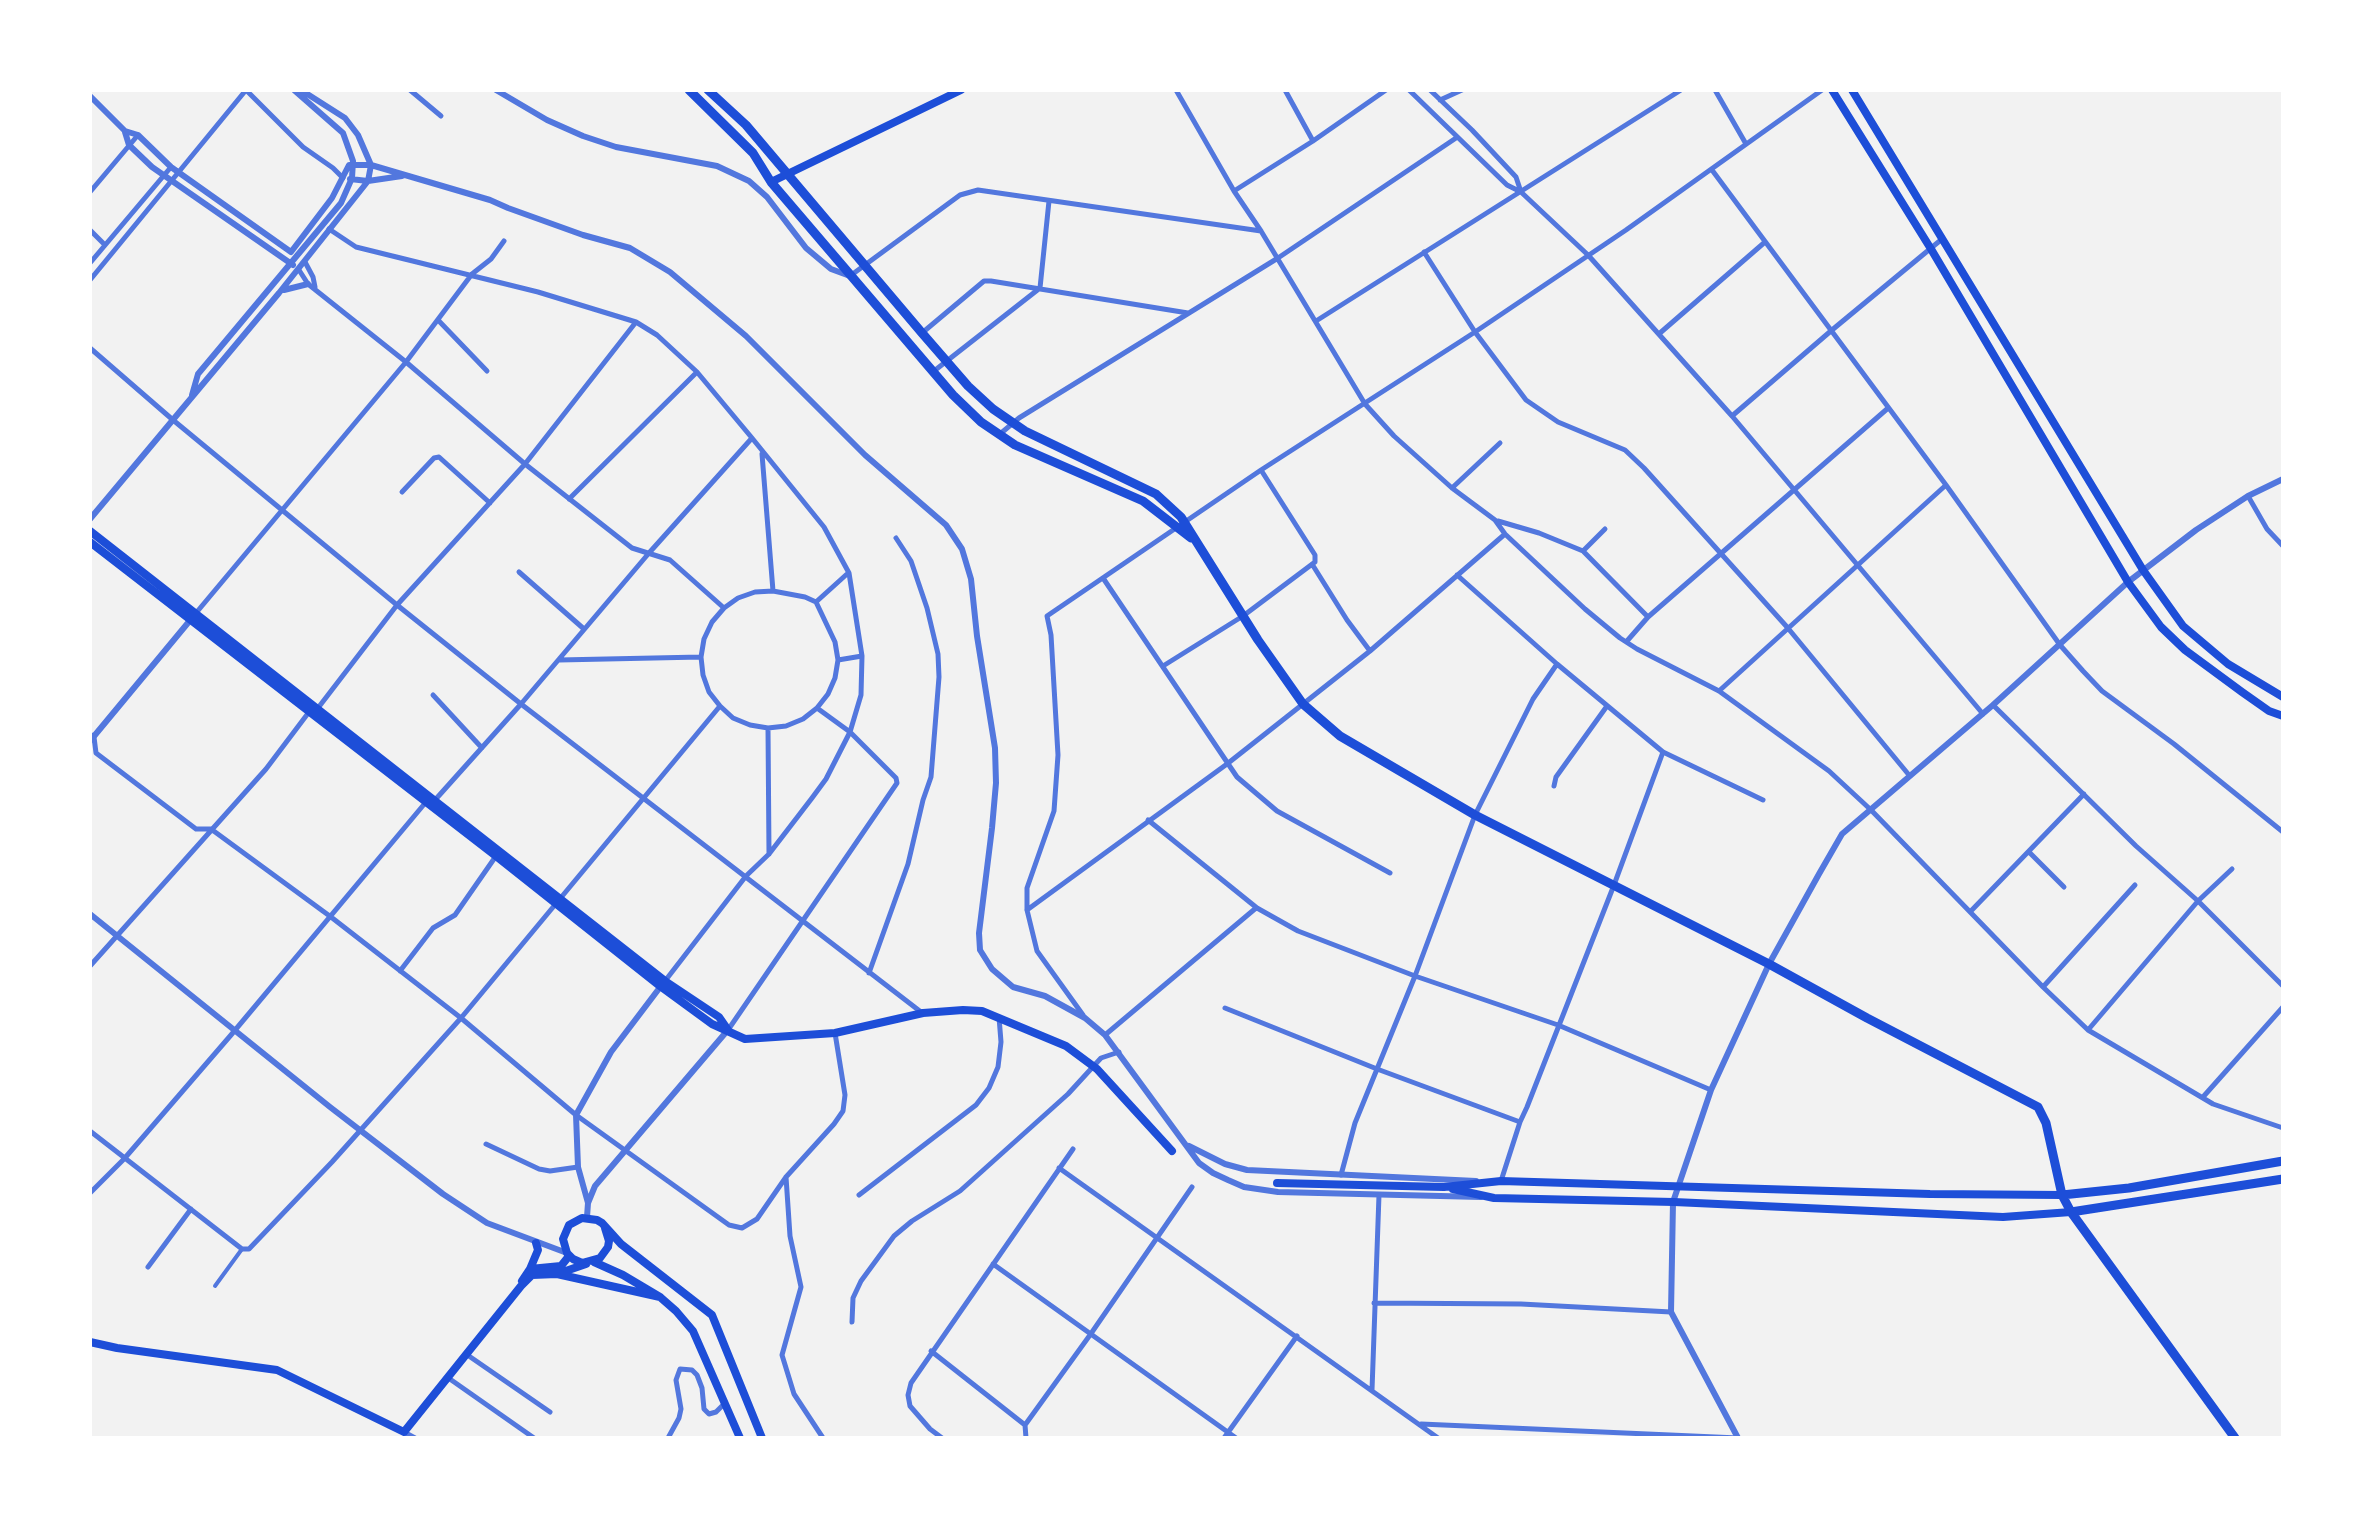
<!DOCTYPE html>
<html>
<head>
<meta charset="utf-8">
<style>
  body { margin:0 }
  #map { position:relative; width:2373px; height:1528px; overflow:hidden; background:#f2f2f2; font-family:Roboto,sans-serif }
  canvas { display:block }
  .frame { position:absolute; inset:0; border:92px solid #fff; pointer-events:none }
</style>
</head>
<body>
<div id="map">
<canvas width="2373" height="1528"></canvas>
<div class="frame"></div>
</div>
<script>
const c = document.querySelector('canvas').getContext('2d');
c.lineJoin = 'round';
const poly = rows => new Path2D(rows.map(r => 'M' + r).join(''));
function stroke(path, color, width, dash) { c.strokeStyle = color; c.lineWidth = width; c.lineCap = dash ? 'butt' : 'round'; c.setLineDash(dash || []); c.stroke(path); }
stroke(poly([
  [215,1286,242,1249]
]), '#5277de', 4);
stroke(poly([
  [246,90,303,147,333,168,343,178],
  [410,90,441,116],
  [1176,90,1234,191,1261,231,1365,404,1394,436,1452,488,1495,520,1505,534,1585,609,1620,638,1637,649,1719,691,1829,771,1871,810,2043,987,2088,1030,2213,1104,2283,1128],
  [1285,90,1313,141],
  [1409,90,1507,185,1521,192,1588,255,1732,416,1983,714],
  [1430,90,1472,130,1516,177,1521,192],
  [1715,90,1746,144],
  [1440,100,1462,90],
  [1712,170,1946,485,2060,645,2083,671,2102,691,2174,744,2283,832],
  [1234,191,1313,141,1386,90],
  [90,192,138,135],
  [329,229,356,247,538,292,636,322,657,335,697,372,752,438,824,527,849,573,862,656,861,695,850,732,826,779,812,798,769,854,746,876,665,981],
  [90,230,105,245],
  [1424,252,1475,332,1526,400,1558,422,1625,450,1644,468,1787,627,1909,775],
  [305,262,313,277,315,287],
  [90,263,171,167],
  [299,270,308,284,406,362,525,464,632,548,670,560,724,608],
  [850,276,960,195,978,190,1261,231],
  [90,280,246,90],
  [438,320,487,371],
  [1316,321,1681,90],
  [922,333,984,281,991,281,1188,313],
  [1660,333,1765,242],
  [90,348,173,420,397,605,521,704,921,1012],
  [934,371,1040,288,1049,201],
  [1732,416,1832,330,1942,239],
  [1000,434,1019,418,1278,258,1456,138],
  [762,454,773,591],
  [1452,488,1500,443],
  [402,492,434,458,439,457,490,503],
  [2248,496,2267,529,2283,546],
  [569,499,697,372],
  [1498,521,1539,533,1583,551,1648,617],
  [1583,551,1605,529],
  [1312,564,1347,620,1370,651],
  [519,572,584,629],
  [1457,575,1557,664,1663,752,1763,800],
  [1103,578,1237,777,1277,811,1390,873],
  [773,591,805,597,816,602,835,642,838,660,835,678,828,694,817,708,803,719,786,726,768,728,750,725,733,718,720,706,709,692,703,675,701,657,704,639,712,622,724,608,738,598,755,592,773,591],
  [816,602,847,574],
  [196,613,406,362,472,274,491,259,504,241],
  [1627,641,1648,617,1887,409],
  [559,660,701,657],
  [838,660,862,656],
  [1163,666,1243,616,1315,562,1315,555,1261,470],
  [1719,691,1946,485],
  [433,695,482,748],
  [1993,705,2136,846,2198,901,2283,986],
  [768,728,769,854],
  [90,734,94,737,96,753,196,829,211,829,331,917,461,1018,576,1115,729,1225,742,1228,757,1219,786,1177,834,1124,843,1111,845,1095,835,1033],
  [1554,786,1556,777,1607,706],
  [1148,820,1257,908,1298,931,1415,976,1558,1025,1711,1090],
  [2030,853,2064,887],
  [1027,910,1227,764,1303,704,1370,651,1505,534],
  [1970,912,2084,794],
  [90,966,266,769,309,712,318,708,397,605,525,464,636,322],
  [400,971,433,928,455,915,496,856],
  [869,973,908,864,923,800,931,777,939,677,938,654,927,608,911,561,896,538],
  [2043,987,2135,885],
  [1225,1008,1377,1069,1520,1122],
  [1083,1015,1037,951,1027,910,1027,888,1054,811,1058,755,1051,635,1047,616,1261,470,1475,332,1626,230,1822,90],
  [728,1030,897,783,896,778,850,732,817,708],
  [2088,1030,2198,901,2232,869],
  [1105,1035,1256,908],
  [2203,1097,2283,1007],
  [90,1131,242,1249,249,1249,332,1162,461,1018,720,706],
  [486,1144,539,1169,550,1171,578,1167],
  [1059,1168,1438,1438],
  [1341,1175,1355,1123,1415,976,1475,815,1533,699,1557,664],
  [786,1177,790,1236,801,1287,782,1355,794,1394,823,1438],
  [1501,1181,1520,1122,1527,1107,1614,885,1663,752],
  [90,1193,124,1159,231,1035,426,802,435,800,521,704,649,553,752,438],
  [859,1195,976,1105,989,1088,998,1067,1001,1042,999,1017],
  [993,1264,1236,1438],
  [148,1267,191,1209],
  [1374,1303,1521,1304,1671,1312],
  [852,1322,853,1298,861,1281,894,1236,912,1221,960,1191,1068,1094,1101,1058,1119,1052],
  [931,1351,1025,1425],
  [466,1354,550,1412],
  [447,1377,534,1438],
  [1372,1390,1379,1195],
  [1421,1424,1738,1438],
  [404,1432,415,1438],
  [668,1438,679,1418,681,1409,676,1380,680,1369,692,1370,697,1375,702,1388,704,1409,709,1414,716,1412,724,1404],
  [942,1438,930,1429,910,1406,908,1395,911,1383,1073,1149],
  [1026,1438,1025,1425,1090,1335,1192,1187],
  [1224,1438,1297,1336]
]), '#5277de', 5);
stroke(poly([
  [496,90,547,120,583,136,616,147,717,166,749,181,767,197,806,248,831,269,850,276],
  [90,96,125,131,138,135,171,167,291,252],
  [125,132,129,145,152,167,293,265],
  [350,179,368,181,402,176],
  [291,252,332,198,349,165,371,165,490,200,508,208,583,235,630,248,670,272,746,336,865,455,946,525,962,549,971,579,977,636,995,748,996,783,992,828,979,933,980,950,992,969,1013,987,1045,996,1085,1018,1105,1035,1199,1163,1213,1173,1228,1180,1244,1187,1278,1192,1481,1197],
  [284,290,308,284],
  [192,395,198,374,341,203,352,178,353,161,343,133,294,90],
  [90,519,279,293,368,181,371,165,358,135,345,118,301,90],
  [90,741,192,618],
  [90,914,330,1107,443,1194,487,1223,567,1253],
  [1189,1146,1225,1164,1247,1170,1476,1181],
  [588,1203,578,1167,576,1115,611,1052,664,982],
  [587,1217,588,1203,595,1186,727,1031],
  [1738,1438,1671,1312,1673,1202,1711,1090,1769,964,1819,874,1842,834,1993,705,2128,582,2196,530,2248,496,2283,479]
]), '#5277de', 6);
stroke(poly([
  [1832,90,1931,249,2128,582,2161,627,2185,650,2242,692,2269,711,2283,716],
  [1852,90,2143,570,2183,626,2228,664,2283,697],
  [771,182,961,90],
  [90,531,665,981,719,1017,728,1030],
  [90,542,496,856,660,986,712,1024,745,1039,835,1033,923,1013,963,1010,982,1011,1066,1046,1097,1069,1172,1151],
  [1277,1183,1444,1187,1501,1181,1930,1194,2062,1195],
  [1453,1189,1494,1198,1674,1202,2003,1217,2071,1212],
  [605,1228,609,1241,608,1247,600,1258,582,1263,573,1259,567,1253,563,1239,569,1225,582,1218,597,1220,602,1223,621,1244,712,1315,762,1438],
  [594,1262,623,1275,660,1297,676,1311,693,1331,740,1438],
  [530,1269,538,1250,536,1243],
  [557,1274,586,1264],
  [522,1281,530,1269,561,1266,569,1256],
  [90,1342,117,1348,277,1370,404,1432,521,1286,532,1275,557,1274,660,1297]
]), '#1d4ed8', 8);
stroke(poly([
  [689,90,753,153,771,182,953,395,981,422,1015,445,1143,501,1191,538],
  [708,90,746,125,922,333,968,386,993,409,1025,431,1156,494,1181,517,1258,640,1303,704,1340,736,1475,815,1769,964,1867,1018,2038,1107,2046,1123,2062,1195,2071,1212,2235,1438],
  [2062,1195,2129,1188,2283,1161],
  [2071,1212,2283,1179]
]), '#1d4ed8', 9);
</script>
</body>
</html>
